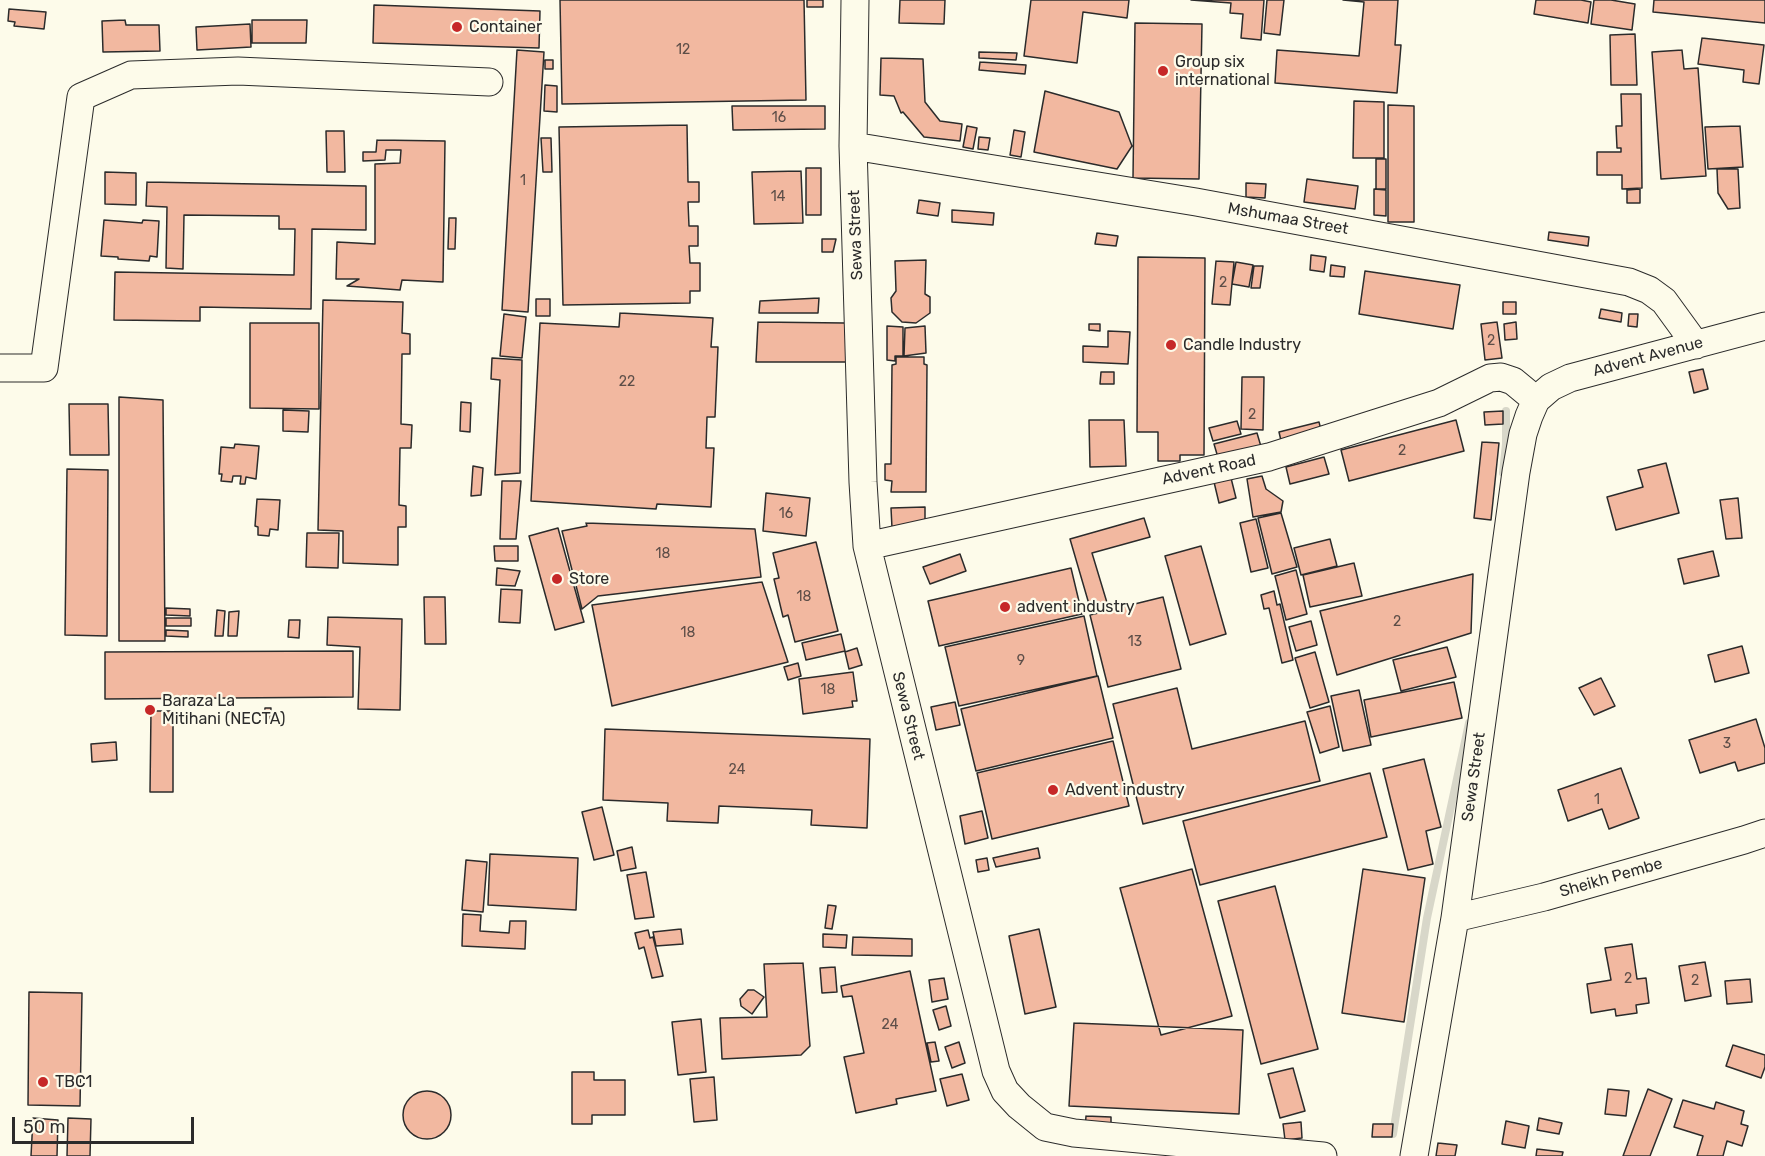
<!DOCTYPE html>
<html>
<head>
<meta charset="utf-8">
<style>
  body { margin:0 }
  #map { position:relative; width:1765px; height:1156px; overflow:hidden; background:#fdfbea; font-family:Rubik,sans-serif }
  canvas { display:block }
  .scale { position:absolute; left:12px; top:1117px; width:182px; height:27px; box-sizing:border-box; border:3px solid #2b2b2b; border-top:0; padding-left:8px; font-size:18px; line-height:21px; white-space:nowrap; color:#2b2b2b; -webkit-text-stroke:4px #fdfbea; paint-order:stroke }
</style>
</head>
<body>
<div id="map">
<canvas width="1765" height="1156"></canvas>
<div class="scale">50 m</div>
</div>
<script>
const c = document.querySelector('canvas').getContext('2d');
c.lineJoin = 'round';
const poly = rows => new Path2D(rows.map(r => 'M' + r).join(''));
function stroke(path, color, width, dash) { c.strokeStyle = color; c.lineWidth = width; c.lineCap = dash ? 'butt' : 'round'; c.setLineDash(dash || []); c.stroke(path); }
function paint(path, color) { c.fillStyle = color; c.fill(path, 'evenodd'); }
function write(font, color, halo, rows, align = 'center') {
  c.font = font + ' Rubik,sans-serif'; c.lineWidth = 4.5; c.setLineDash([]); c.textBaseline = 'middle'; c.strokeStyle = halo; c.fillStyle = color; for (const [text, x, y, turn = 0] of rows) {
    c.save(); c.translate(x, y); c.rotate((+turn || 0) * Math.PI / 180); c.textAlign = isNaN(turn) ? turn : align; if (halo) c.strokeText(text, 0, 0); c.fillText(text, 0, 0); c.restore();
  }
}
stroke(poly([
  [1503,473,1506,444,1506,411],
  [1393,1134,1427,918,1469,723]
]), '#d8d7c9', 8);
const building = poly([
  [560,0,804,0,806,100,562,104,560,0],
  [807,0,823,0,823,7,807,7,807,0],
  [900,0,945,0,944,24,899,23,900,0],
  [1031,0,1129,0,1127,18,1083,12,1077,63,1024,56,1031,0],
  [1191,0,1264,0,1261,40,1241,38,1243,14,1230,13,1231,3,1191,0],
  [1267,0,1284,0,1280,35,1264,33,1267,0],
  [1343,0,1398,0,1395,45,1401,45,1397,93,1275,83,1277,50,1359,56,1364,2,1343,0],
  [1536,0,1581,0,1591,2,1588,23,1534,14,1536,0],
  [1594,0,1611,0,1635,4,1632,30,1591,24,1594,0],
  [1654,0,1765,0,1765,23,1653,12,1654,0],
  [374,5,540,11,539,48,373,43,374,5],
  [9,9,46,12,44,29,14,26,15,22,8,21,9,9],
  [125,20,126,25,159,25,160,51,103,52,102,21,125,20],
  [252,20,307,20,306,43,252,43,252,20],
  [1135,23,1202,24,1199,179,1133,178,1135,23],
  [250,24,251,47,197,50,196,27,250,24],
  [1635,34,1637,85,1611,85,1610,35,1635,34],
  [1702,38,1764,45,1759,84,1743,82,1744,70,1698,64,1702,38],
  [517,50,544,52,528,312,502,310,517,50],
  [1682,50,1684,69,1698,68,1706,176,1661,179,1652,52,1682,50],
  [979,52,1017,53,1016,60,979,58,979,52],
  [881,58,923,59,925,102,940,121,962,124,960,141,924,137,903,112,901,113,894,96,880,95,881,58],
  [545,60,553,60,553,69,545,69,545,60],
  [980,62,1026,65,1025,74,979,70,980,62],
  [545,85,557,86,557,112,544,111,545,85],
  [1045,91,1119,112,1132,146,1117,169,1034,152,1045,91],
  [1621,94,1641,94,1642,188,1622,189,1622,175,1597,175,1597,152,1621,152,1621,148,1617,148,1616,126,1622,126,1621,94],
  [1354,101,1384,102,1384,158,1353,158,1354,101],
  [1388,105,1414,106,1414,222,1388,222,1388,105],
  [732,106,825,106,825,129,733,130,732,106],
  [687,125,688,182,699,182,699,202,688,202,689,226,698,226,698,246,689,246,690,263,700,263,700,291,690,291,690,303,563,305,559,127,687,125],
  [967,126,977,128,973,149,963,147,967,126],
  [1740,126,1743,167,1708,169,1705,127,1740,126],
  [1014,130,1025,132,1021,157,1010,155,1014,130],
  [326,131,344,131,345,172,327,172,326,131],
  [979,137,990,138,988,150,978,149,979,137],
  [541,138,551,138,552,172,543,172,541,138],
  [377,140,445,141,443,282,402,280,400,290,347,286,359,279,336,279,337,242,375,244,375,164,400,163,401,150,386,150,385,160,363,161,363,152,376,152,377,140],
  [1376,159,1386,159,1386,189,1376,189,1376,159],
  [806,168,821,168,821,215,806,215,806,168],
  [1717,169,1738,169,1740,208,1728,209,1718,193,1717,169],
  [801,171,803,223,754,224,752,172,801,171],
  [105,172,136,173,136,205,105,204,105,172],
  [1307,179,1358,186,1355,209,1304,202,1307,179],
  [147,182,366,186,366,230,312,229,311,309,200,307,200,321,114,320,115,272,294,275,295,229,279,229,279,216,184,215,183,269,166,268,167,207,146,206,147,182],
  [1246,183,1266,184,1265,198,1246,197,1246,183],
  [1374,189,1386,190,1386,216,1374,215,1374,189],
  [1640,189,1640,203,1627,203,1627,190,1640,189],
  [919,200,940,203,938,216,917,213,919,200],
  [952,210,994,213,993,225,952,222,952,210],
  [449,218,456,218,455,249,448,249,449,218],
  [104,220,142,223,143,220,159,221,157,257,150,256,149,261,118,259,118,257,101,256,104,220],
  [1549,232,1589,237,1588,246,1548,240,1549,232],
  [1097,233,1118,236,1116,246,1095,244,1097,233],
  [822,239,836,239,833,252,822,252,822,239],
  [1311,255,1326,257,1324,272,1310,270,1311,255],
  [1138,257,1205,258,1204,455,1180,455,1180,461,1158,461,1158,432,1137,432,1138,257],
  [926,260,925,294,930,297,930,313,916,323,902,322,892,312,891,298,896,291,895,261,926,260],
  [1216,261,1234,262,1230,305,1212,304,1216,261],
  [1236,262,1253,265,1249,287,1232,284,1236,262],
  [1331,265,1345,267,1344,277,1330,276,1331,265],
  [1254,266,1263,266,1260,288,1251,288,1254,266],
  [1365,271,1460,285,1453,329,1359,314,1365,271],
  [819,298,818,313,759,313,760,301,819,298],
  [536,299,550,299,550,316,536,316,536,299],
  [323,300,403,302,402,333,410,334,410,354,402,354,401,424,412,425,411,448,400,448,399,505,406,506,406,527,398,527,398,565,343,563,343,531,318,530,323,300],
  [1503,302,1516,302,1516,314,1503,314,1503,302],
  [1601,309,1622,313,1621,322,1599,318,1601,309],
  [620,313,713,318,711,347,718,347,715,417,707,417,706,448,714,448,711,507,657,504,656,509,531,501,540,323,619,327,620,313],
  [504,314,526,317,522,358,500,356,504,314],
  [1629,314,1638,314,1637,327,1628,326,1629,314],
  [758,322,845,323,847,362,756,362,758,322],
  [1497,322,1502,358,1485,360,1481,324,1497,322],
  [1516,322,1517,339,1505,340,1504,324,1516,322],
  [250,323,319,323,319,409,250,408,250,323],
  [1089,324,1100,324,1100,331,1089,330,1089,324],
  [887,326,903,327,903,356,895,356,895,361,887,360,887,326],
  [925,326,926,353,904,356,905,328,925,326],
  [1108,331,1130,332,1128,364,1083,362,1083,346,1108,347,1108,331],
  [896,357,924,357,924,364,927,365,926,492,891,492,892,481,885,480,885,464,891,464,892,365,896,364,896,357],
  [492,358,522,360,520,473,495,475,500,380,491,379,492,358],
  [1703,369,1708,389,1694,393,1689,372,1703,369],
  [1101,372,1114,372,1114,384,1100,384,1101,372],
  [1242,377,1264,377,1263,430,1241,429,1242,377],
  [119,397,163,400,165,641,119,641,119,397],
  [461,402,471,403,470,432,460,431,461,402],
  [69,404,108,404,109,455,70,455,69,404],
  [283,410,309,411,308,432,283,431,283,410],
  [1503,411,1503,424,1485,425,1484,412,1503,411],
  [1089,420,1124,420,1126,466,1090,467,1089,420],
  [1456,420,1464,451,1349,481,1341,450,1456,420],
  [1237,421,1241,434,1213,441,1209,428,1237,421],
  [1319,422,1322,434,1282,445,1279,432,1319,422],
  [1257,433,1262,450,1219,461,1214,444,1257,433],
  [1482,442,1499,443,1491,520,1474,518,1482,442],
  [235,444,259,446,256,479,246,477,245,484,240,484,241,476,233,476,232,482,221,481,222,474,219,474,221,447,234,448,235,444],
  [1324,457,1329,474,1290,484,1286,467,1324,457],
  [1666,463,1679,513,1616,530,1607,497,1643,487,1638,470,1666,463],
  [473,466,483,468,481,495,471,496,473,466],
  [67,469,108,470,107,636,65,635,67,469],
  [1262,476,1266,489,1283,501,1281,512,1253,517,1247,479,1262,476],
  [1231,478,1236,498,1219,503,1214,482,1231,478],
  [502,481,521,481,516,539,500,539,502,481],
  [766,493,810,498,806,536,763,531,766,493],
  [1738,498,1742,538,1726,539,1720,500,1738,498],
  [257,499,280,500,278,530,270,529,269,536,258,535,258,527,255,526,257,499],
  [925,507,925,527,892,528,891,508,925,507],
  [1281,513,1297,567,1272,574,1258,518,1281,513],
  [1144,518,1150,537,1092,553,1108,606,1091,611,1070,539,1144,518],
  [1256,519,1268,568,1251,572,1240,523,1256,519],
  [586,523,755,529,761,577,598,596,582,609,562,531,587,526,586,523],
  [558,528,584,622,555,630,529,536,558,528],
  [307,533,339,533,338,568,306,567,307,533],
  [1330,539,1337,566,1301,575,1294,548,1330,539],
  [816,542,838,631,795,642,788,615,783,617,774,579,779,578,773,553,816,542],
  [494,546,518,546,518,561,495,561,494,546],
  [1201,546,1226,634,1190,645,1165,556,1201,546],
  [1713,551,1719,576,1684,584,1678,559,1713,551],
  [960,554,966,571,930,584,923,567,960,554],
  [1354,563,1362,596,1310,607,1303,575,1354,563],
  [497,568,520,571,515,586,496,585,497,568],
  [1071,568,1082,614,939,646,928,601,1071,568],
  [1296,570,1307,614,1286,620,1275,576,1296,570],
  [1473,574,1471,633,1337,675,1320,611,1473,574],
  [762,582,788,662,612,706,592,605,762,582],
  [501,589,522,590,520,623,499,622,501,589],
  [1274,591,1277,605,1280,604,1293,660,1282,663,1269,608,1264,609,1261,595,1274,591],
  [424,597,445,597,446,644,425,644,424,597],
  [1163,597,1181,669,1108,687,1090,615,1163,597],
  [166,608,190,609,190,616,166,615,166,608],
  [217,610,225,611,223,636,215,636,217,610],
  [239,611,237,636,228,636,229,612,239,611],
  [1084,616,1097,676,959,706,945,647,1084,616],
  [328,617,402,619,400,710,358,709,360,647,327,645,328,617],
  [166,618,191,618,191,626,166,626,166,618],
  [289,620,300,620,299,638,288,637,289,620],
  [1311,621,1317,645,1296,651,1289,627,1311,621],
  [166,630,188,631,188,637,166,636,166,630],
  [841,634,845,651,806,660,802,643,841,634],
  [1742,646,1749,673,1715,682,1708,655,1742,646],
  [1447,647,1456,677,1401,691,1393,660,1447,647],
  [857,648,862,665,849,669,845,652,857,648],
  [353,651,353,697,105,699,105,652,353,651],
  [1315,652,1329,702,1310,708,1295,658,1315,652],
  [798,663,801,676,788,680,784,667,798,663],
  [853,672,857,701,852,701,853,707,803,714,799,679,853,672],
  [1098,676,1113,738,976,771,961,709,1098,676],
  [1601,678,1615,706,1594,715,1579,688,1601,678],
  [1454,682,1462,718,1371,737,1364,700,1454,682],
  [1177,688,1192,749,1305,721,1320,781,1143,824,1113,704,1177,688],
  [1359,690,1371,745,1343,751,1331,696,1359,690],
  [955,702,960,725,936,730,931,707,955,702],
  [1330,706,1339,747,1320,753,1307,712,1330,706],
  [265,708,271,708,270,719,264,719,265,708],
  [151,711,173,711,173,792,150,792,151,711],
  [1756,719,1765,748,1765,763,1738,771,1735,762,1700,773,1689,740,1756,719],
  [605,729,870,739,867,828,811,825,812,810,719,806,718,823,667,821,668,803,603,800,605,729],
  [1113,741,1129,806,992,839,977,773,1113,741],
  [116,742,117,760,92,762,91,744,116,742],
  [1424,759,1441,827,1426,831,1433,864,1408,870,1383,769,1424,759],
  [1621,768,1639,818,1609,829,1602,809,1568,821,1558,790,1621,768],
  [1370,773,1387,837,1200,885,1183,821,1370,773],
  [602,807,614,855,594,860,582,812,602,807],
  [982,811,988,838,965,844,960,816,982,811],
  [632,847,636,868,621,871,617,851,632,847],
  [1038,848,1040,858,996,867,993,858,1038,848],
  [490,854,578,858,576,910,488,905,490,854],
  [987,858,989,870,978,872,976,860,987,858],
  [466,860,487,862,483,912,462,910,466,860],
  [1192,869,1232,1016,1161,1035,1120,888,1192,869],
  [1363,869,1425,878,1404,1022,1342,1013,1363,869],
  [646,872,654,917,635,919,627,875,646,872],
  [1275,886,1318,1049,1261,1064,1218,901,1275,886],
  [828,905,836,906,832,929,825,928,828,905],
  [463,914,481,915,480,931,509,933,510,921,526,921,525,949,462,946,463,914],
  [681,929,683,944,656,946,653,932,681,929],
  [1039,929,1056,1007,1025,1014,1009,936,1039,929],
  [648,930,650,938,653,937,663,976,652,978,644,947,639,949,635,933,648,930],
  [823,934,847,935,846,948,823,947,823,934],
  [853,937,912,939,912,956,852,955,853,937],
  [1632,944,1637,979,1646,978,1649,1003,1636,1005,1637,1013,1616,1016,1615,1009,1591,1013,1587,984,1611,980,1605,948,1632,944],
  [1705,962,1711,996,1685,1001,1679,966,1705,962],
  [803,963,810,1046,801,1055,722,1059,720,1018,767,1017,764,964,803,963],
  [835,967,837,992,822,993,820,968,835,967],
  [910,971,936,1091,896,1099,897,1104,856,1113,844,1057,864,1053,852,996,843,997,841,986,910,971],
  [944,978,948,999,932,1002,929,980,944,978],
  [1750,979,1752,1002,1727,1004,1725,981,1750,979],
  [748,990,754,990,764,997,752,1014,741,1006,740,999,748,990],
  [29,992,82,993,80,1106,28,1105,29,992],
  [946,1006,951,1026,939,1030,933,1010,946,1006],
  [701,1019,706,1072,678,1075,672,1022,701,1019],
  [1074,1023,1243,1030,1239,1114,1069,1106,1074,1023],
  [935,1042,939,1061,931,1062,927,1043,935,1042],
  [959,1042,965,1063,952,1068,945,1047,959,1042],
  [1733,1045,1765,1055,1765,1067,1761,1078,1726,1066,1733,1045],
  [1293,1068,1305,1111,1280,1118,1268,1074,1293,1068],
  [572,1072,594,1072,594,1080,625,1080,625,1115,592,1115,592,1124,572,1124,572,1072],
  [962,1074,969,1100,947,1106,940,1079,962,1074],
  [714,1077,717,1120,694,1122,690,1079,714,1077],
  [1608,1089,1629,1091,1626,1116,1605,1114,1608,1089],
  [1648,1089,1672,1099,1650,1156,1623,1156,1648,1089],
  '403 1115a24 24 0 1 1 48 0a24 24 0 1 1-48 0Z',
  [1683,1100,1714,1109,1716,1102,1744,1111,1741,1124,1748,1126,1742,1146,1727,1141,1723,1156,1697,1156,1703,1136,1674,1127,1683,1100],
  [1086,1116,1111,1117,1111,1131,1085,1130,1086,1116],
  [33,1118,58,1120,57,1156,31,1156,33,1118],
  [68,1118,91,1119,90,1156,67,1156,68,1118],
  [1539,1118,1562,1123,1559,1134,1537,1130,1539,1118],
  [1506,1121,1529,1126,1525,1148,1502,1144,1506,1121],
  [1301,1122,1302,1138,1285,1140,1283,1124,1301,1122],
  [1373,1124,1393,1124,1392,1137,1372,1137,1373,1124],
  [1438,1143,1457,1145,1455,1156,1436,1156,1438,1143],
  [1537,1149,1563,1152,1562,1156,1536,1156,1537,1149]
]);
paint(building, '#f2b8a0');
stroke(building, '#2b2b2b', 1.5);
const minor = poly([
  [855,0,853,146,863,482,867,546,996,1071,1005,1091,1019,1106,1045,1127,1074,1133,1323,1156],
  [853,146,1196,202,1629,282,1649,290,1664,301,1696,345],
  [0,368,44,368,81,97,131,75,238,71,489,82],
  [867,546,1269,457,1439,403,1490,378,1501,377,1513,381,1536,400],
  [1455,918,1544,897,1744,840,1765,833],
  [1414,1156,1455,918,1516,472,1523,434,1529,416,1536,400,1551,387,1570,378,1765,326]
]);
stroke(minor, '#2b2b2b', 29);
stroke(minor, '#fdfbea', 27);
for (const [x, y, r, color] of [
  [457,27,6,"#c62828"],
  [1163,71,6,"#c62828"],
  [1171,345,6,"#c62828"],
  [557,579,6,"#c62828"],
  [1005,607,6,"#c62828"],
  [150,710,6,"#c62828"],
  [1053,790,6,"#c62828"],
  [43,1082,6,"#c62828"]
]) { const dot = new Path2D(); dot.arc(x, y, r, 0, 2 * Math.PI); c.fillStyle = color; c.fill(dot); stroke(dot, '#fdfbea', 2); }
write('14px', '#5d4e48', null, [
  ["12",683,50],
  ["16",779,118],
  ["1",523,181],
  ["14",778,197],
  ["2",1223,283],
  ["2",1491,341],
  ["22",627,382],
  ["2",1252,415],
  ["2",1402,451],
  ["16",786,514],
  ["18",663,554],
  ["18",804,597],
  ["2",1397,622],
  ["18",688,633],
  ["13",1135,642],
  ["9",1021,661],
  ["18",828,690],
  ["3",1727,744],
  ["24",737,770],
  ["1",1597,800],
  ["2",1628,979],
  ["2",1695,981],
  ["24",890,1025]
]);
write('16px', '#2b2b2b', '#fdfbea', [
  ["Container",469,27],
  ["Group six",1175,62],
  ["international",1175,80],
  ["Candle Industry",1183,345],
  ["Store",569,579],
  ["advent industry",1017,607],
  ["Baraza La",162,701],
  ["Mitihani (NECTA)",162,719],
  ["Advent industry",1065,790],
  ["TBC1",55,1082]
], 'left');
write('16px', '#2b2b2b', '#fdfbea', [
  ["Mshumaa Street",1288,219,10],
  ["Sewa Street",856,235,-92],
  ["Advent Avenue",1648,357,-15],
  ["Advent Road",1209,470,-12],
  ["Sewa Street",908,716,76],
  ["Sewa Street",1474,777,-82],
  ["Sheikh Pembe",1611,878,-16]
]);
</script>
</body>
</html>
